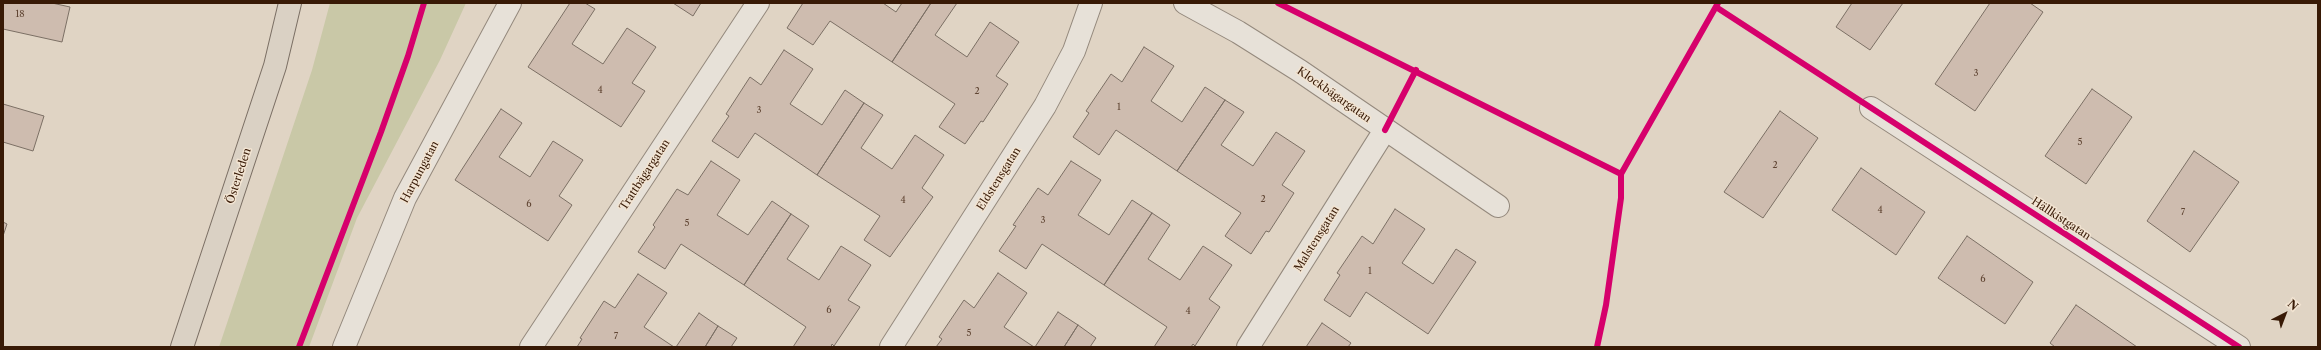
<!DOCTYPE html>
<html>
<head>
<meta charset="utf-8">
<style>
  body { margin:0 }
  #map { position:relative; width:2321px; height:350px; overflow:hidden; background:#e0d4c4; font-family:"Libre Caslon Text",serif }
  canvas { display:block }
  .frame { position:absolute; inset:0; border:4px solid #381a06; pointer-events:none }
  .north { position:absolute; left:2265px; top:294px; width:40px; height:40px; -webkit-text-stroke:3px #f2e4d2; paint-order:stroke; rotate:42deg; font-size:11px; font-weight:700; line-height:16px; text-align:center; color:#381a06 }
  .north::after { content:''; display:block; margin:auto; width:14px; height:18px; background:#381a06; clip-path:polygon(50% 0,100% 100%,50% 72%,0 100%) }
</style>
</head>
<body>
<div id="map">
<canvas width="2321" height="350"></canvas>
<div class="frame"></div>
<div class="north">N</div>
</div>
<script>
const c = document.querySelector('canvas').getContext('2d');
c.lineJoin = 'round';
function paint(path, color) { c.fillStyle = color; c.fill(path, 'evenodd'); }
const poly = rows => new Path2D(rows.map(r => 'M' + r).join(''));
function stroke(path, color, width, dash) { c.strokeStyle = color; c.lineWidth = width; c.lineCap = dash ? 'butt' : 'round'; c.setLineDash(dash || []); c.stroke(path); }
function write(font, color, halo, rows, align = 'center') {
  c.font = font + ' "Libre Caslon Text",serif'; c.lineWidth = 3; c.setLineDash([]); c.textBaseline = 'middle'; c.strokeStyle = halo; c.fillStyle = color; for (const [text, x, y, turn = 0] of rows) {
    c.save(); c.translate(x, y); c.rotate((+turn || 0) * Math.PI / 180); c.textAlign = isNaN(turn) ? turn : align; if (halo) c.strokeText(text, 0, 0); c.fillText(text, 0, 0); c.restore();
  }
}
paint(poly([
  [330,3,466,3,440,60,357,218,309,347,219,347,312,70]
]), '#c9c8a7');
const building = poly([
  [3,3,52,3,70,7,62,42,3,29,3,3],
  [570,3,585,3,595,9,572,44,603,64,627,28,656,47,632,83,645,91,621,127,528,67,570,3],
  [673,3,701,3,693,16,673,3],
  [803,3,883,3,896,12,902,3,931,3,892,62,830,21,813,45,787,28,803,3],
  [931,3,957,3,935,35,967,57,990,22,1019,42,996,76,1008,84,983,122,981,121,965,144,939,127,955,104,892,62,931,3],
  [1852,3,1903,3,1870,50,1836,27,1852,3],
  [1990,3,2030,3,2043,12,1975,111,1935,84,1990,3],
  [1144,47,1174,66,1151,101,1182,122,1205,87,1225,100,1177,171,1116,130,1099,155,1073,137,1089,113,1086,111,1111,74,1122,82,1144,47],
  [784,50,813,69,790,104,822,125,845,90,864,103,817,175,755,133,738,158,712,141,729,116,726,114,750,77,761,85,784,50],
  [2092,89,2132,117,2086,184,2045,156,2092,89],
  [1225,100,1244,112,1221,145,1253,166,1276,132,1305,151,1282,185,1294,193,1269,232,1266,231,1251,254,1225,236,1241,213,1177,171,1225,100],
  [864,103,883,115,861,148,892,169,915,135,944,155,922,188,933,197,890,257,864,240,880,216,817,175,864,103],
  [3,104,44,116,33,151,3,142,3,104],
  [501,109,522,123,499,157,530,177,553,141,583,160,559,196,572,205,548,241,455,180,501,109],
  [1780,111,1818,138,1763,218,1724,192,1780,111],
  [2194,151,2239,182,2190,252,2147,221,2194,151],
  [711,161,740,180,717,215,748,235,772,201,791,214,744,285,681,244,665,269,638,252,655,227,653,225,677,189,688,195,711,161],
  [1071,161,1101,180,1078,215,1109,235,1132,200,1152,213,1104,285,1042,244,1026,269,999,251,1016,226,1013,225,1038,188,1048,195,1071,161],
  [1861,168,1925,212,1896,255,1832,210,1861,168],
  [1395,209,1425,229,1402,263,1433,284,1456,249,1476,262,1428,334,1366,292,1350,317,1324,300,1340,275,1337,273,1362,236,1373,244,1395,209],
  [1152,213,1170,225,1148,259,1180,280,1203,246,1232,265,1209,299,1220,307,1195,346,1193,344,1191,347,1154,347,1167,327,1104,285,1152,213],
  [791,214,809,226,787,259,819,280,841,246,871,265,848,300,860,307,834,346,832,344,831,347,793,347,806,327,744,285,791,214],
  [3,222,7,224,3,236,3,222],
  [1967,236,2033,282,2005,324,1938,278,1967,236],
  [998,273,1027,293,1004,327,1034,347,936,347,942,339,939,337,964,300,974,308,998,273],
  [638,274,667,293,644,327,674,347,577,347,582,339,580,338,604,301,615,308,638,274],
  [2076,305,2137,347,2055,347,2050,343,2076,305],
  [1058,312,1078,325,1064,347,1035,347,1058,312],
  [699,313,718,326,705,347,676,347,699,313],
  [1322,323,1351,343,1348,347,1306,347,1322,323],
  [1078,325,1096,338,1090,347,1064,347,1078,325],
  [718,326,737,338,731,347,705,347,718,326]
]);
paint(building, '#cebcaf');
stroke(building, '#7b6f64', 1);
const minor = poly([
  [1185,3,1238,32,1300,71,1498,206],
  [1871,108,2239,347],
  [344,347,405,198,510,3],
  [531,347,758,3],
  [891,347,1045,106,1074,51,1091,3],
  [1248,347,1385,130]
]);
const major = poly([
  [182,347,275,66,290,3]
]);
stroke(minor, '#94897d', 24);
stroke(major, '#7b6f64', 24);
stroke(minor, '#e7e1d8', 22);
stroke(major, '#dad1c4', 22);
stroke(poly([
  [1278,3,1621,174],
  [1716,7,2239,347],
  [1385,130,1416,70],
  [299,347,381,132,408,56,424,3],
  [1597,347,1606,305,1621,198,1621,174,1718,3]
]), '#d6006c', 6);
write('9px', '#5f4432', null, [
  ["18",20,14],
  ["3",1976,73],
  ["4",600,90],
  ["2",977,91],
  ["1",1119,107],
  ["3",759,110],
  ["5",2080,142],
  ["2",1775,165],
  ["2",1263,199],
  ["4",903,200],
  ["6",529,204],
  ["4",1880,210],
  ["7",2183,212],
  ["3",1043,220],
  ["5",687,223],
  ["1",1370,271],
  ["6",1983,279],
  ["6",829,310],
  ["4",1188,311],
  ["5",969,333],
  ["7",616,336]
]);
write('11px', '#381a06', '#f2e4d2', [
  ["Klockbägargatan",1334,95,35],
  ["Harpungatan",420,172,-62],
  ["Trattbägargatan",645,175,-57],
  ["Österleden",239,176,-72],
  ["Eldstensgatan",999,179,-58],
  ["Hällkistgatan",2061,219,33],
  ["Malstensgatan",1317,239,-58]
]);
</script>
</body>
</html>
